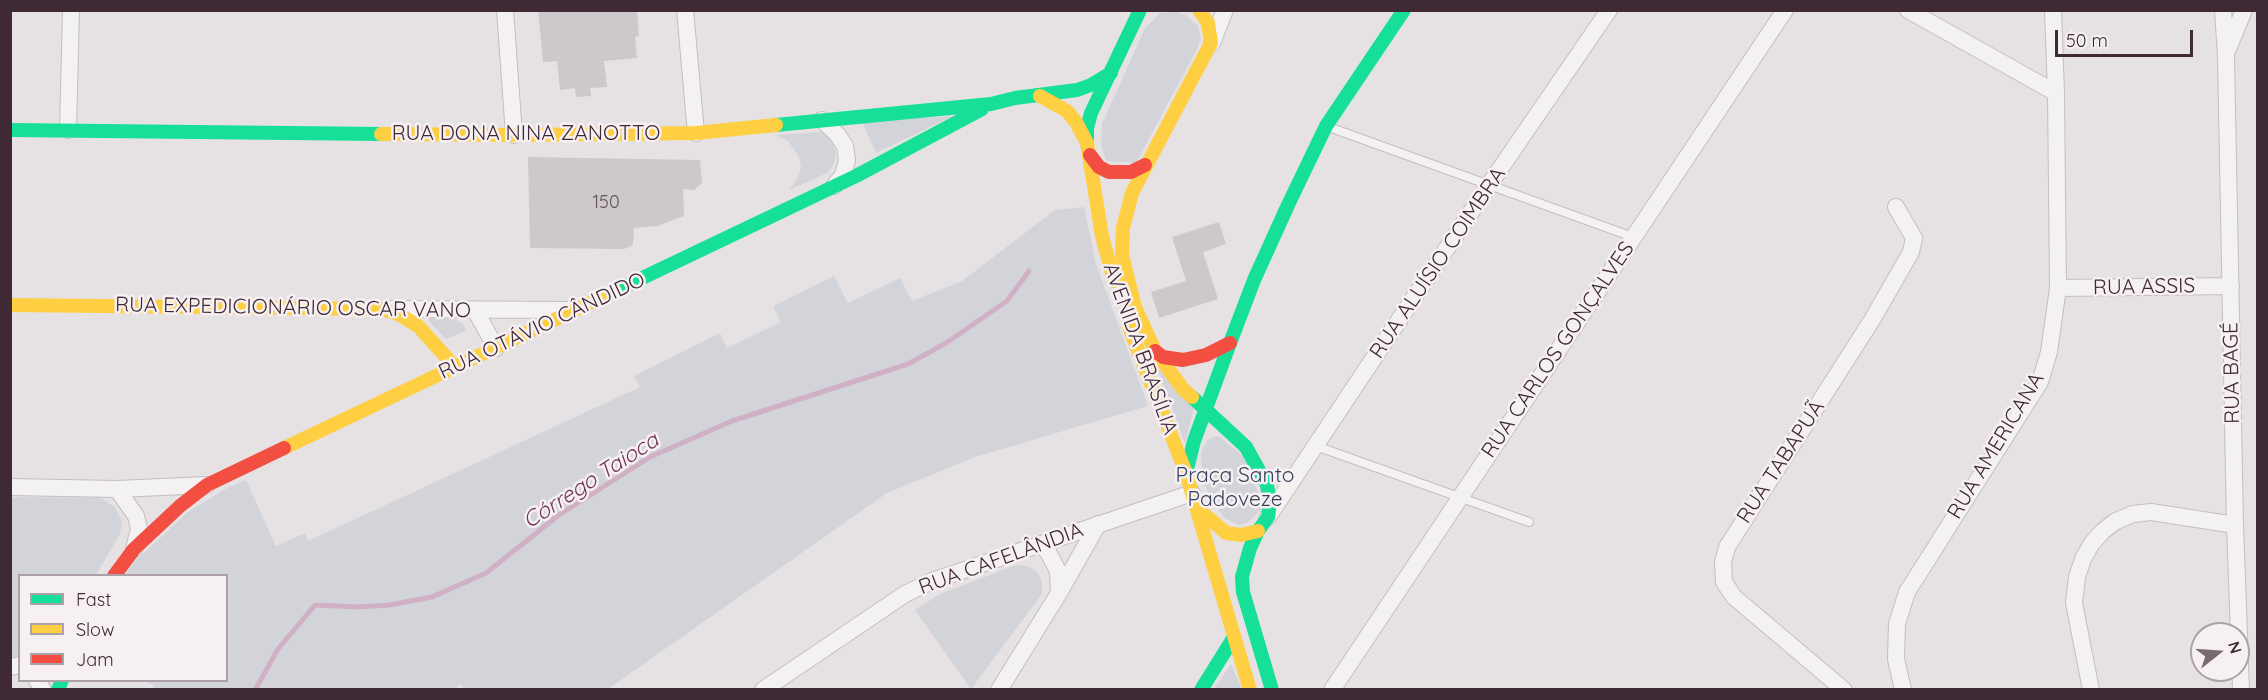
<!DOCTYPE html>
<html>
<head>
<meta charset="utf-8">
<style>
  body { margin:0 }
  #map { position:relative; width:2268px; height:700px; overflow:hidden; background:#e6e2e4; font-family:Quicksand,sans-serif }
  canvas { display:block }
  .frame { position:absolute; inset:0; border:12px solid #3f2934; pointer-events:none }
  .legend { position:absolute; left:18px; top:574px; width:210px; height:108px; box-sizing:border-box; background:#f6f0f3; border:2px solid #ada0a7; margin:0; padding:8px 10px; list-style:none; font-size:18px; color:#3f2934 }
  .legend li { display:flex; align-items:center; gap:12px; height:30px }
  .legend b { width:30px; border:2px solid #ada0a7 }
  .north { position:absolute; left:2190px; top:622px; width:60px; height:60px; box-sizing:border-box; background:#f6f0f3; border:2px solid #ada0a7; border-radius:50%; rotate:73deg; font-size:16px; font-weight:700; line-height:24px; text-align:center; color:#3f2934 }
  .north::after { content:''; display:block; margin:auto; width:21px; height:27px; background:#796a72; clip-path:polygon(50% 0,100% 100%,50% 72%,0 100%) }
  .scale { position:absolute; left:2055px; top:30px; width:138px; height:27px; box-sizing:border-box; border:3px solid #3f2934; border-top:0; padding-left:8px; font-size:18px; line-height:21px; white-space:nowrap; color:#3f2934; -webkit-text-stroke:4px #f6f0f3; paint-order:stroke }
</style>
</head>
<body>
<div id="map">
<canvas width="2268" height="700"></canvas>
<div class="frame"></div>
<ul class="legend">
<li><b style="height:8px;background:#16e098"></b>Fast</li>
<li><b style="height:8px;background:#ffcf43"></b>Slow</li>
<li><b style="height:8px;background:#f24e42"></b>Jam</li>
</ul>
<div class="north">N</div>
<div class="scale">50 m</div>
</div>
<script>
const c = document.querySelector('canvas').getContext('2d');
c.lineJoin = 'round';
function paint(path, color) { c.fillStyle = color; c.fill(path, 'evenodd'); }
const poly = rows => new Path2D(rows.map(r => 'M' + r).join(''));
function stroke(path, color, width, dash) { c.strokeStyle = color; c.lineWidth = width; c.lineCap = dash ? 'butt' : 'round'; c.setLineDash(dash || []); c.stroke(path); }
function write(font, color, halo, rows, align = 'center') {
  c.font = font + ' Quicksand,sans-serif'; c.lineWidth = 5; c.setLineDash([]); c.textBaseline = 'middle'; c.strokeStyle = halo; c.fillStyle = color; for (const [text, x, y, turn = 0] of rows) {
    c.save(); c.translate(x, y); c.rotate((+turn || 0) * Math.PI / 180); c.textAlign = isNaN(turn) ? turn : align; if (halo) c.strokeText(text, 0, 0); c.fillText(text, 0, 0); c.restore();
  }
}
paint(poly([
  [1176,12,1186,15,1198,26,1201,38,1197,49,1136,163,1106,161,1101,144,1102,124,1145,28,1160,13],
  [953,116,876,153,862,122],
  [822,132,826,134,834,145,836,157,834,163,827,173,789,190,798,178,801,167,799,157,788,141,775,135],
  [1084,207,1096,264,1148,406,975,457,887,493,608,689,465,690,461,684,453,690,152,689,154,685,143,681,226,680,226,576,124,576,134,562,188,512,227,488,246,480,276,546,305,533,308,541,640,387,634,376,720,333,727,348,781,322,773,306,834,276,848,303,900,278,912,301,962,281,1055,210],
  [431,317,455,319,463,324,466,331,446,339,428,320],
  [1157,367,1194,408,1185,444],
  [1218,436,1246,458,1263,508,1247,523,1238,525,1225,518,1212,502,1202,478,1201,454,1204,446,1208,439],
  [11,497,100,498,115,507,122,522,120,534,96,575,20,576,19,655,15,657,10,657],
  [1016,565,1028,566,1036,571,1042,581,1042,594,971,689,915,610,940,594],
  [1231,664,1242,689,1213,690]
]), '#d2d4da');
stroke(poly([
  [255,690,278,649,315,605,359,607,389,605,432,597,486,573,559,515,650,457,732,421,908,364,946,343,1007,301,1029,271]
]), '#d0b1c4', 5);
paint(poly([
  [538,10,637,10,639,36,635,37,637,58,604,61,607,87,590,88,591,96,576,97,575,88,560,90,557,61,543,62],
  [528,157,700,160,702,183,694,190,683,189,684,216,657,226,634,228,633,245,624,249,530,248],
  [1219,222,1226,244,1203,252,1218,299,1159,318,1151,292,1186,281,1172,237]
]), '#cdc8cb');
const lane = poly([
  [1326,126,1633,237],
  [1316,446,1529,522]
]);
const street = poly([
  [505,10,514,135],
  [685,10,696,133],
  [1908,10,2056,93],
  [2223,10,2226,56,2235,525,2241,690],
  [1212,43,1225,10],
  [2228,49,2244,10],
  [822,120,837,134,845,146,847,160,843,175,834,186],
  [68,130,71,10],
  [2058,288,2231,286],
  [390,309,571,310],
  [475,310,496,348],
  [10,487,117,489,207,485],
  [117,489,136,516,139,529,134,549],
  [1268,517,1489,185,1609,10],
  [1040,544,1048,552,1058,571,1059,592],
  [10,667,20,665],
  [37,680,43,690],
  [763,690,905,594,932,581,1192,493],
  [999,690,1059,593,1098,524],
  [1332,690,1785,10],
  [1844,690,1734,597,1724,582,1723,562,1727,547,1872,320,1911,252,1914,238,1896,207],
  [1903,690,1896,659,1897,624,1907,592,2040,382,2049,352,2058,288,2056,93,2053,10],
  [2091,690,2074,603,2077,577,2083,559,2092,543,2103,531,2116,521,2133,514,2151,512,2235,525]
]);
stroke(lane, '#c3bec0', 10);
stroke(street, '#c3bec0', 18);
stroke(lane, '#f4f1f2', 8);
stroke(street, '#f4f1f2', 16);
stroke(poly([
  [776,125,991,104,1015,98,1077,90,1091,85,1111,73],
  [10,130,381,134],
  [1087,143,1087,128,1091,113,1140,10],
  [615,291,856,176,982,109],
  [1192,397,1246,447,1267,485,1270,502,1268,517,1258,531,1250,548,1242,577,1243,592,1272,690],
  [1186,473,1194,441,1230,343,1254,280,1288,205,1326,126,1404,10],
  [58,690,62,680],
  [1201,690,1234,637]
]), '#16e098', 14);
stroke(poly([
  [1040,96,1067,111,1076,122,1087,143,1102,236,1114,281],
  [381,134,514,135,696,133,776,125],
  [10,305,383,309,400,315,418,326,455,367],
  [1129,327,1186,473,1250,690],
  [1192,397,1183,389,1155,351,1135,307,1122,255,1123,228,1132,193,1211,43,1208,23,1199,10],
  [284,448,615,291],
  [1197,508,1226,533,1241,535,1258,531]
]), '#ffcf43', 14);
stroke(poly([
  [1090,155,1099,167,1109,172,1131,172,1145,165],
  [1155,351,1163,357,1183,360,1206,355,1230,343],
  [114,576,134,549,180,506,207,485,284,448]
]), '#f24e42', 14);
write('18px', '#64525b', null, [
  ["150",606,203]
]);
write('21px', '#3f2934', '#f6f0f3', [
  ["RUA DONA NINA ZANOTTO",526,134],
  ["RUA ALUÍSIO COIMBRA",1438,263,-56],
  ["RUA ASSIS",2144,287,-1],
  ["RUA EXPEDICIONÁRIO OSCAR VANO",293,308,1],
  ["RUA OTÁVIO CÂNDIDO",542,326,-25],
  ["AVENIDA BRASÍLIA",1140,349,70],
  ["RUA CARLOS GONÇALVES",1558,350,-56],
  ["RUA BAGÉ",2232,373,-91],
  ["RUA AMERICANA",1996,446,-59],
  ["RUA TABAPUÃ",1781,462,-57],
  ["RUA CAFELÂNDIA",1001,559,-20]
]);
write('21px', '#37425a', '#f6f0f3', [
  ["Praça Santo",1235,476],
  ["Padoveze",1235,500]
]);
write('italic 22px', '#723557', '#f6f0f3', [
  ["Córrego Taioca",591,481,-33]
]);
</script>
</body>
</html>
